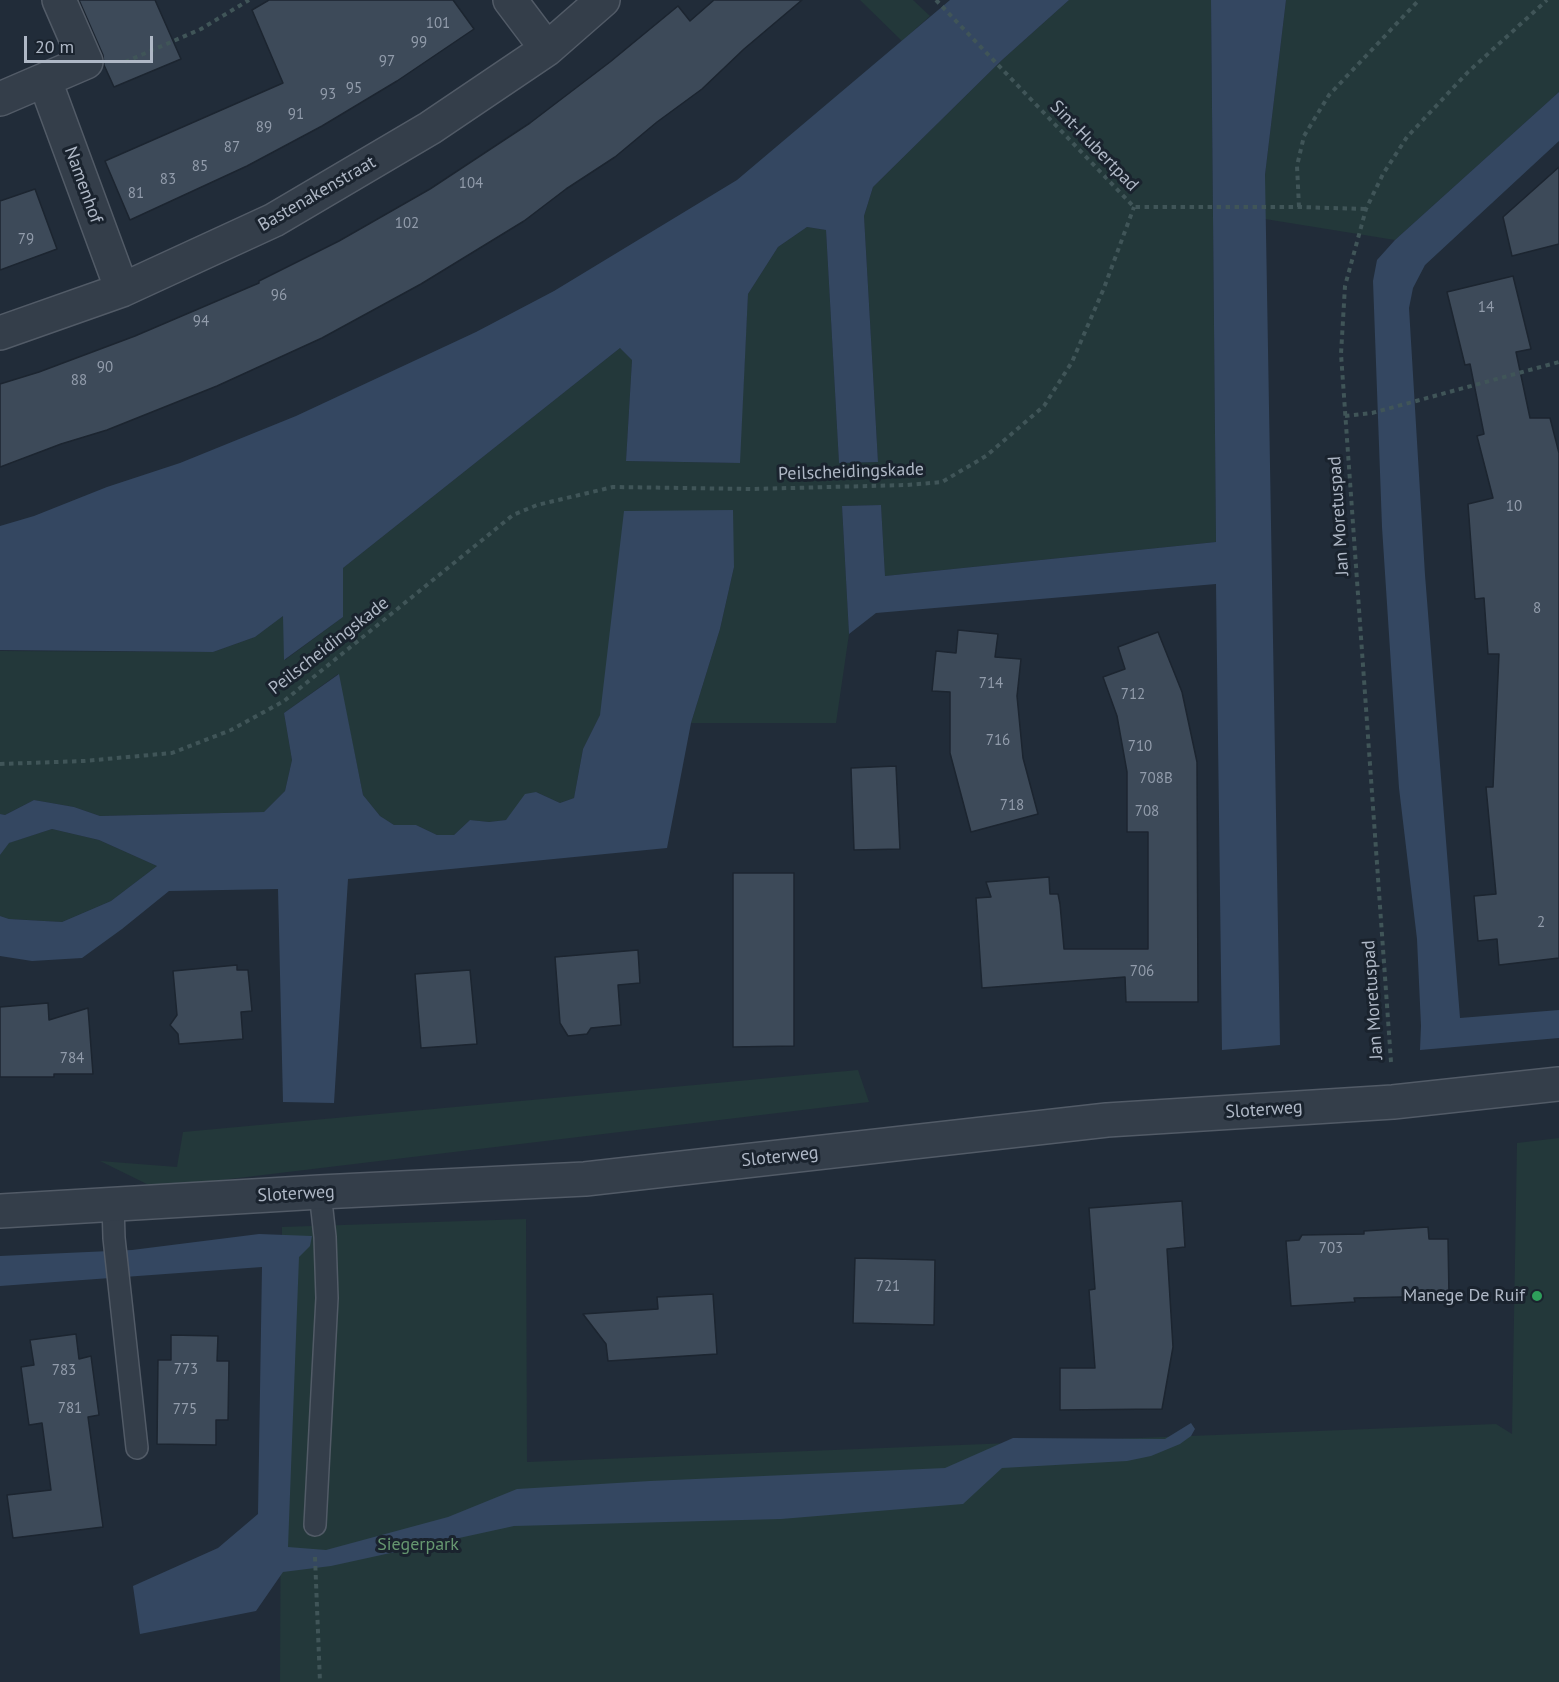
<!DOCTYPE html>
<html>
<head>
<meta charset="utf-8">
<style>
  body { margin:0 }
  #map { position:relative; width:1559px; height:1682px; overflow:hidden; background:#212c39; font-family:"PT Sans",sans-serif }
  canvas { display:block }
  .scale { position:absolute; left:24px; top:36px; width:129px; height:27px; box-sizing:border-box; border:3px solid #afb8c6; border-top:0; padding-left:8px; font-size:18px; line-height:21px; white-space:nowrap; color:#afb8c6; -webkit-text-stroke:4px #1a232e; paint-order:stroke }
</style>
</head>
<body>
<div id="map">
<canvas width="1559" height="1682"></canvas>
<div class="scale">20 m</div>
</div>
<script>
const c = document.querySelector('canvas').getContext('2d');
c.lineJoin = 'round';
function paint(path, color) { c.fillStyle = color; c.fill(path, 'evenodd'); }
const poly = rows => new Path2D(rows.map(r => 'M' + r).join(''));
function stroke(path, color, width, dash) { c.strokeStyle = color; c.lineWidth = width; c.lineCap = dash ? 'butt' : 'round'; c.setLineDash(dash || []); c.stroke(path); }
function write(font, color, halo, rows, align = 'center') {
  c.font = font + ' "PT Sans",sans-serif'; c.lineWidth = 6; c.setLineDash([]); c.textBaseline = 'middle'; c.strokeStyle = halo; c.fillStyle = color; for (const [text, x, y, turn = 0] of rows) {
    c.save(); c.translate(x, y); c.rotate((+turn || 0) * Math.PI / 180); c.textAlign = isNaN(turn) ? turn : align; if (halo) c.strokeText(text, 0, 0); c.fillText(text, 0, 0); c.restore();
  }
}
paint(poly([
  [860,0,913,0,930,16,902,41],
  [1069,0,1211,0,1216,542,885,576,881,505,842,506,849,634,836,723,691,723,720,629,734,567,600,715,583,749,574,798,560,803,536,792,506,820,489,822,470,820,454,835,437,835,416,825,394,825,380,816,363,795,338,674,284,713,292,760,285,791,264,812,100,816,74,807,34,800,5,815,0,814,0,651,213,652,255,637,284,615,285,660,343,617,343,568,620,348,632,360,626,461,739,463,748,294,778,247,807,227,826,230,839,463,878,462,864,216,873,187,1002,60],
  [1286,0,1559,0,1559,92,1395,240,1265,219,1265,175],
  [52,829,99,840,157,866,111,901,62,922,9,919,0,916,0,855,8,843],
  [858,1070,869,1102,155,1188,100,1161,177,1167,183,1132],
  [1559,1138,1559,1682,280,1682,282,1227,526,1219,527,1462,1496,1424,1512,1434,1517,1143]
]), '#23383a');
paint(poly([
  [950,0,1069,0,1002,60,873,187,864,216,878,462,839,463,826,230,807,227,778,247,748,294,740,463,626,461,632,360,620,348,343,568,343,617,284,660,283,616,255,637,213,652,0,650,0,526,34,516,107,487,180,463,296,416,476,332,554,291,737,180],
  [1211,0,1286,0,1265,175,1280,1045,1222,1050,1216,584,876,613,849,634,842,506,881,505,885,576,1216,542],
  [1559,92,1559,141,1425,265,1413,288,1409,308,1425,575,1460,1018,1559,1010,1559,1038,1420,1050,1421,1026,1417,939,1399,788,1382,527,1373,281,1377,260,1395,240],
  [733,510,734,567,720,629,691,723,667,848,348,879,334,1103,283,1102,278,889,169,891,122,929,82,958,32,961,0,956,0,916,9,919,62,922,111,901,157,866,99,840,52,829,9,843,0,855,0,814,5,815,34,800,74,807,100,816,264,812,285,791,292,760,284,713,339,674,363,795,380,816,394,825,416,825,437,835,454,835,470,820,489,822,506,820,525,794,536,792,560,803,574,798,583,749,600,715,624,511],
  [259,1234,312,1236,310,1246,299,1257,288,1547,326,1550,448,1517,517,1489,650,1481,945,1468,1013,1438,1165,1439,1191,1423,1195,1429,1191,1436,1180,1444,1151,1456,1127,1461,1002,1468,963,1504,781,1519,514,1526,331,1566,283,1572,256,1611,140,1634,133,1586,218,1548,258,1514,262,1267,0,1286,0,1256,132,1250]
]), '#344761');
const building = poly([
  [79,0,155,0,181,59,114,87,104,65,103,55,79,0],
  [269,0,453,0,474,29,397,81,322,126,247,166,130,220,105,161,283,83,252,10,269,0],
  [714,0,802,0,744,49,702,89,657,122,615,157,566,189,524,221,421,284,322,338,217,386,107,430,61,444,0,467,0,384,39,372,135,336,259,283,259,281,339,241,430,189,530,123,610,62,678,6,690,21,714,0],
  [1559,167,1559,244,1512,256,1503,217,1559,167],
  [35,189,57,249,0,270,0,201,35,189],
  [1513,276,1531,349,1516,352,1530,418,1550,418,1559,453,1559,958,1499,965,1497,939,1478,941,1474,896,1496,894,1486,787,1493,787,1499,654,1488,654,1484,598,1475,599,1468,504,1493,498,1477,436,1484,434,1470,364,1465,365,1447,292,1513,276],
  [958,630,998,634,995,657,1021,659,1017,696,1023,758,1038,814,971,832,950,753,950,692,932,691,936,651,956,653,958,630],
  [1158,632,1182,692,1197,762,1198,1002,1126,1002,1125,977,982,988,976,898,991,897,986,882,1049,877,1050,894,1058,894,1060,904,1064,949,1148,949,1148,832,1127,832,1127,772,1117,716,1103,677,1125,669,1118,647,1158,632],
  [896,766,900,849,854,850,851,768,896,766],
  [733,873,794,873,794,1046,733,1047,733,873],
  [638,950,640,983,618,985,621,1025,591,1028,587,1034,568,1036,560,1023,555,957,638,950],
  [237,965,237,970,248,970,252,1011,241,1012,243,1039,179,1044,178,1034,170,1025,177,1015,173,971,237,965],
  [470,970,477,1044,421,1048,415,974,470,970],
  [48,1003,49,1020,88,1008,93,1074,54,1074,54,1077,0,1077,0,1007,48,1003],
  [1182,1201,1185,1247,1167,1249,1173,1347,1162,1409,1060,1410,1060,1368,1095,1368,1089,1290,1095,1289,1089,1208,1182,1201],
  [1428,1227,1429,1239,1448,1239,1449,1296,1354,1298,1355,1302,1291,1306,1286,1241,1299,1240,1302,1235,1364,1234,1364,1231,1428,1227],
  [855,1258,935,1260,934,1325,853,1323,855,1258],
  [713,1294,717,1354,608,1361,606,1344,583,1314,658,1309,657,1297,713,1294],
  [76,1334,79,1359,91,1356,95,1386,99,1415,88,1417,103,1527,13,1538,7,1495,51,1490,42,1423,29,1425,21,1367,34,1365,30,1340,76,1334],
  [171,1335,218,1336,217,1361,229,1361,228,1420,216,1420,216,1445,157,1444,158,1360,171,1360,171,1335]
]);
paint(building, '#3d4a59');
stroke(building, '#1c2530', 1.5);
const service = poly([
  [113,1204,114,1238,137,1448],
  [315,1525,327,1298,325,1237,320,1192]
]);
const minor = poly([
  [510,0,547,49],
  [45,81,122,290],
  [0,99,86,62,59,0],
  [0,333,122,290,274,220,430,128,547,49,603,0],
  [0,1211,320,1192,585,1179,1107,1120,1393,1102,1559,1084]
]);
stroke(service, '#525b67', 24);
stroke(minor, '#525b67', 36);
stroke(poly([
  [936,0,1134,207,1299,207,1366,209],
  [125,62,201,29,249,0],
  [1299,207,1297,166,1304,136,1329,95,1419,0],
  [1345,416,1372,413,1559,362],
  [0,764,84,761,172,753,231,730,284,701,513,515,537,505,613,487,752,489,907,485,942,482,986,456,1044,406,1072,362,1104,288,1134,207],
  [1391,1062,1341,354,1345,286,1366,209,1383,174,1407,137,1468,72,1547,0],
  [315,1557,320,1682]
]), '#405558', 4, [4.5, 4.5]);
stroke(service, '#343e4a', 21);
stroke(minor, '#343e4a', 33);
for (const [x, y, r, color] of [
  [1537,1296,6,"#2e9e5b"]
]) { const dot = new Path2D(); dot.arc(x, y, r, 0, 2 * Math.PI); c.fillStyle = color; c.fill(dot); stroke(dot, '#1a232e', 2); }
write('15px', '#929cab', null, [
  ["101",438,24],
  ["99",419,43],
  ["97",387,62],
  ["95",354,89],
  ["93",328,95],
  ["91",296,115],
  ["89",264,128],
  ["87",232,148],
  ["85",200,167],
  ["83",168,180],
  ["104",471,184],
  ["81",136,194],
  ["102",407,224],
  ["79",26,240],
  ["96",279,296],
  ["14",1486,308],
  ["94",201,322],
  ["90",105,368],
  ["88",79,381],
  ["10",1514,507],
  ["8",1537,609],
  ["714",991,684],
  ["712",1133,695],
  ["716",998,741],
  ["710",1140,747],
  ["708B",1156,779],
  ["718",1012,806],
  ["708",1147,812],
  ["2",1541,923],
  ["706",1142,972],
  ["784",72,1059],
  ["703",1331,1249],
  ["721",888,1287],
  ["773",186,1370],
  ["783",64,1371],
  ["781",70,1409],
  ["775",185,1410]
]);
write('18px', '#afb8c6', '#1a232e', [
  ["Sint-Hubertpad",1094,146,46],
  ["Namenhof",83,185,70],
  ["Bastenakenstraat",317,194,-30],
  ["Peilscheidingskade",851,472,-2],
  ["Jan Moretuspad",1339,516,-94],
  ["Peilscheidingskade",329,646,-38],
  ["Jan Moretuspad",1373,1000,-94],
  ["Sloterweg",1264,1110,-4],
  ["Sloterweg",780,1157,-6],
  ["Sloterweg",296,1194,-3]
]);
write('18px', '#afb8c6', '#1a232e', [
  ["Manege De Ruif",1525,1296]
], 'right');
write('18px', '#669770', '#1a232e', [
  ["Siegerpark",418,1545]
]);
</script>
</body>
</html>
